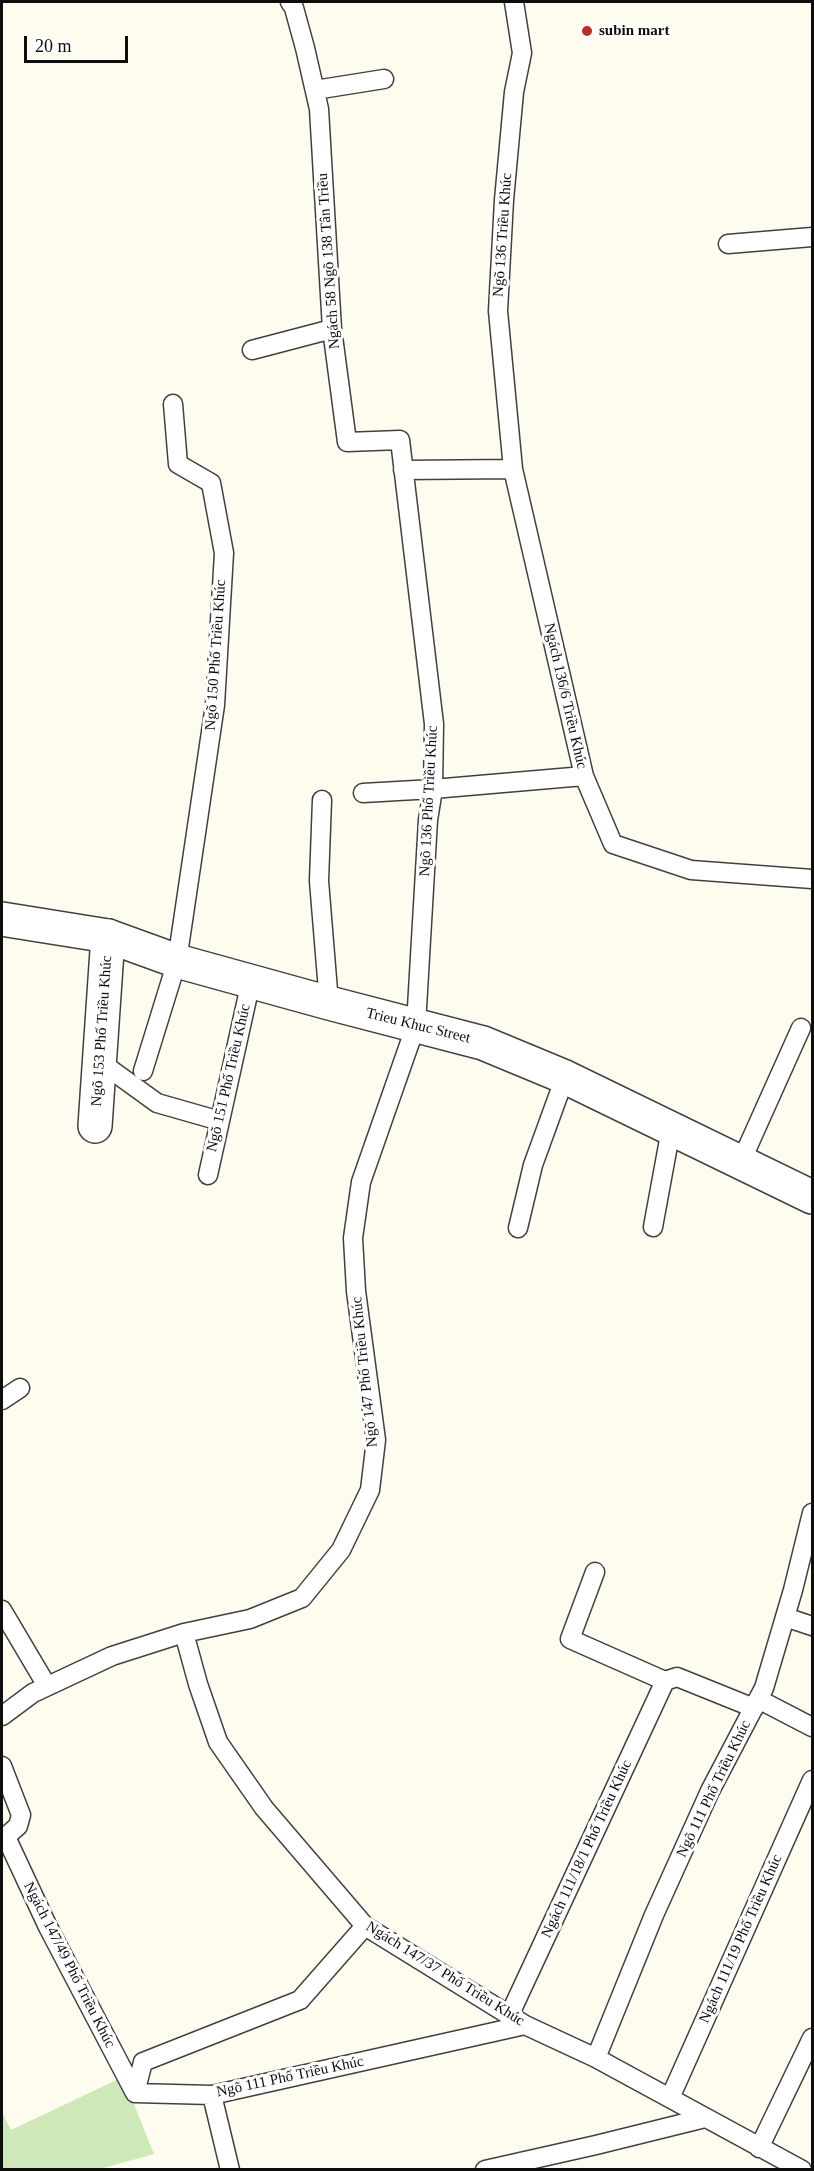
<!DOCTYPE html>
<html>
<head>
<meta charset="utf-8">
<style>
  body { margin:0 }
  #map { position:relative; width:814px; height:2171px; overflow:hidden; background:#fefcee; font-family:Georgia,serif }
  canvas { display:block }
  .frame { position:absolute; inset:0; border:3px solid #0d0d0d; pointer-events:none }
  .scale { position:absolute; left:24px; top:36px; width:104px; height:27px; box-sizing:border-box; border:3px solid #0d0d0d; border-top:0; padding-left:8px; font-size:18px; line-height:21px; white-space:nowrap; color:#0d0d0d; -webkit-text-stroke:4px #fff; paint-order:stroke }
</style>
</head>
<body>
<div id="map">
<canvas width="814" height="2171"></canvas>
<div class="frame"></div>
<div class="scale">20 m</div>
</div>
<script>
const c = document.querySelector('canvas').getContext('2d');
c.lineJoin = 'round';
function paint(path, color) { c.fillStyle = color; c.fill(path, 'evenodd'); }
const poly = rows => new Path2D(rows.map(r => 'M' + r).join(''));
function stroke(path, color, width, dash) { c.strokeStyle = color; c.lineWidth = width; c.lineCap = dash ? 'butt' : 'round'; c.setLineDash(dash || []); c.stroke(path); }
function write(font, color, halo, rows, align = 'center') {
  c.font = font + ' Georgia,serif'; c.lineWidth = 6; c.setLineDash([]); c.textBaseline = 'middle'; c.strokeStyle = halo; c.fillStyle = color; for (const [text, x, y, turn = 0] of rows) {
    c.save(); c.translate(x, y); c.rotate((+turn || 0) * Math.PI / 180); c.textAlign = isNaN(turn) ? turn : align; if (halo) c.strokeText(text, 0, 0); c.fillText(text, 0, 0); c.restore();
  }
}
paint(poly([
  [123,2077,154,2154,100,2169,2,2169,2,2112,11,2130]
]), '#cee8b9');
const service = poly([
  [315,90,384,79],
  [728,244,812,237],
  [252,350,332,329],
  [403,470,513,469],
  [584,776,613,844,691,870,812,879],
  [363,793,433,789,584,776,513,469,498,311,504,200,514,92,522,53,514,2],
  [322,800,319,881,329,1003],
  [99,1061,157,1103,220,1121],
  [143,1071,177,961,215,705,224,553,211,483,178,464,173,404],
  [740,1164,801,1028],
  [208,1175,251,981],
  [653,1227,671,1129],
  [518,1228,533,1165,565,1077],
  [2,1400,20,1388],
  [595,1572,570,1639,665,1681,677,1677,754,1708],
  [2,1610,47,1686],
  [785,1617,812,1626],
  [184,1633,198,1684,218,1742,264,1808,365,1926,525,2025,596,2058,802,2170],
  [758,1699,812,1727],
  [2,1716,33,1693,112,1656,184,1633,250,1619,302,1598,341,1550,370,1490,376,1440,356,1291,353,1238,361,1182,416,1025,428,820,433,789,434,724,400,440,347,442,332,329,319,109,305,48,294,8,290,2],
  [2,1766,21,1815,18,1826,2,1840],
  [6,1837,48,1927,135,2093],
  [509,2016,665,1681],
  [596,2058,654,1915,710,1791,764,1688,793,1590,812,1513],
  [135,2093,212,2095,525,2025],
  [135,2093,143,2062,300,2000,365,1926],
  [212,2095,230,2170],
  [670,2098,812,1780],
  [759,2148,812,2038],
  [485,2170,596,2145,705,2118]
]);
const minor = poly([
  [95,1126,108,936]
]);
const tertiary = poly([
  [2,919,108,936,177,961,329,1003,483,1043,565,1077,812,1197]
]);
stroke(service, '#404040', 21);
stroke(minor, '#404040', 36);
stroke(tertiary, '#404040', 36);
stroke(service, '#fff', 18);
stroke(minor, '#fff', 33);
stroke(tertiary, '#fff', 33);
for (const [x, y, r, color] of [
  [587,31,6,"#b92d2a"]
]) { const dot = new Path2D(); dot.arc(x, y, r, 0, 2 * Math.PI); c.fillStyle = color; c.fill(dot); stroke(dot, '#fff', 2); }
write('bold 15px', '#0d0d0d', '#fff', [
  ["subin mart",599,31]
], 'left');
write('15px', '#0d0d0d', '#fff', [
  ["Ngõ 136 Triều Khúc",503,235,-86],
  ["Ngách 58 Ngõ 138 Tân Triều",329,261,-94],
  ["Ngõ 150 Phố Triều Khúc",216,655,-86],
  ["Ngách 136/6 Triều Khúc",565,696,77],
  ["Ngõ 136 Phố Triều Khúc",429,801,-87],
  ["Trieu Khuc Street",418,1026,14],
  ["Ngõ 153 Phố Triều Khúc",102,1031,-86],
  ["Ngõ 151 Phố Triều Khúc",229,1078,-77],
  ["Ngõ 147 Phố Triều Khúc",365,1372,-96],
  ["Ngõ 111 Phố Triều Khúc",714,1789,-64],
  ["Ngách 111/18/1 Phố Triều Khúc",587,1849,-65],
  ["Ngách 111/19 Phố Triều Khúc",741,1939,-66],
  ["Ngách 147/49 Phố Triều Khúc",69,1965,63],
  ["Ngách 147/37 Phố Triều Khúc",445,1974,32],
  ["Ngõ 111 Phố Triều Khúc",290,2077,-12]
]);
</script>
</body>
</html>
